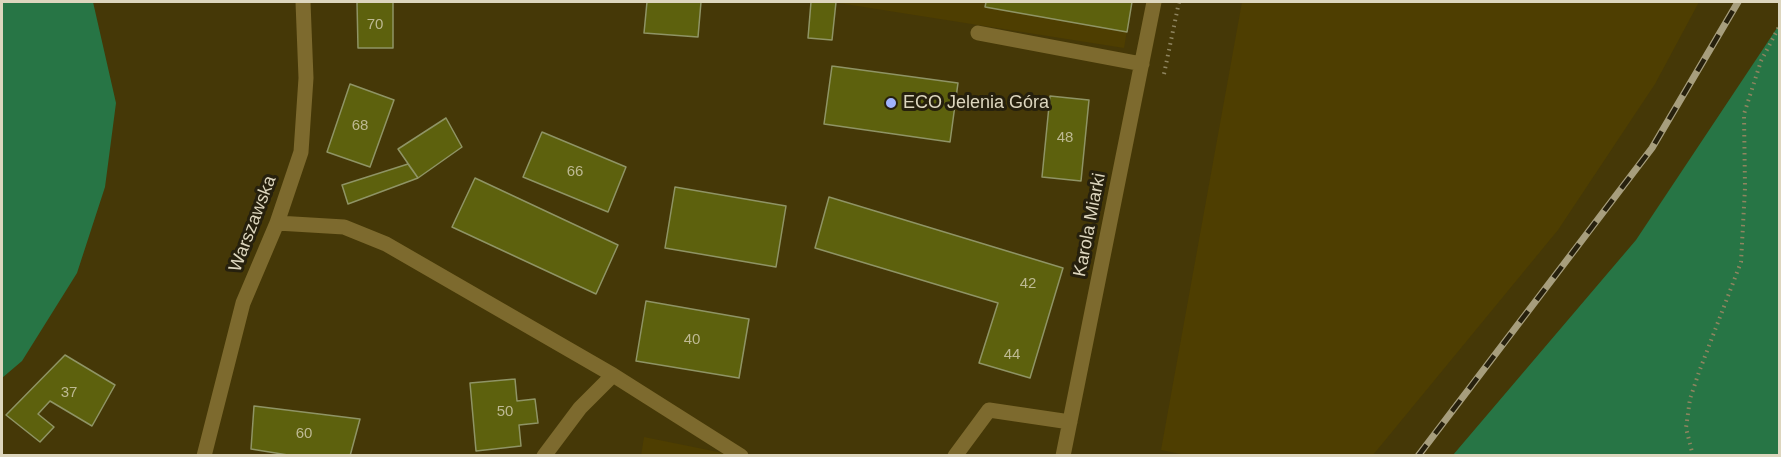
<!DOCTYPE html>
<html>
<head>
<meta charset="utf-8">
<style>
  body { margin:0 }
  #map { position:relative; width:1781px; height:457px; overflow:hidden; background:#453807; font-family:Arial,sans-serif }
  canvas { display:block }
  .frame { position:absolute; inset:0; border:3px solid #ddd6be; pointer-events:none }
</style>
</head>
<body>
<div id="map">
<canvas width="1781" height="457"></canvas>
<div class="frame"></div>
</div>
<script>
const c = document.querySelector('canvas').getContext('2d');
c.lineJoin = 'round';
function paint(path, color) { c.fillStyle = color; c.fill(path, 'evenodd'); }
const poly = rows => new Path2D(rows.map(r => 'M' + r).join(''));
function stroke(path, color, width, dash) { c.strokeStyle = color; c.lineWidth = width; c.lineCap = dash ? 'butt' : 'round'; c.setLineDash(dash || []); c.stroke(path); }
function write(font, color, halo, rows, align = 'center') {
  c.font = font + ' Arial,sans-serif'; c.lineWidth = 6; c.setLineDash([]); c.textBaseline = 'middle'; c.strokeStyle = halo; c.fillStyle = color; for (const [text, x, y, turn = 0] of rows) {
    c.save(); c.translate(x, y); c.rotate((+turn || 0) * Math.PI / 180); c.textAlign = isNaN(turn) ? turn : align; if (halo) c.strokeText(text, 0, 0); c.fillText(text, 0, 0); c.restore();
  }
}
paint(poly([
  [832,2,1132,2,1124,48],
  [1242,2,1699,2,1655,84,1558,230,1373,455,1190,456,1161,450],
  [644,437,733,455,641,456]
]), '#4e3e01');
paint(poly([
  [2,2,93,2,116,103,105,187,77,273,22,361,2,378],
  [1779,25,1779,455,1453,455,1636,240]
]), '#277545');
const building = poly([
  [357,2,393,2,393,48,358,48,357,2],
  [647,2,701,2,698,37,644,33,647,2],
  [811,2,836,2,832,40,808,38,811,2],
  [986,2,1132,2,1127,32,985,7,986,2],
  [832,66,958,83,950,142,824,124,832,66],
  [350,84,394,100,370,167,327,152,350,84],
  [1050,96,1089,100,1081,181,1042,177,1050,96],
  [446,118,462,147,418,178,398,149,446,118],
  [542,132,626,167,608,212,523,177,542,132],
  [408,164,418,178,348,204,342,185,408,164],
  [475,178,618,245,596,294,452,227,475,178],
  [675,187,786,206,776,267,665,248,675,187],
  [829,197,1063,268,1030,378,979,363,998,303,815,248,829,197],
  [646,301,749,319,739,378,636,361,646,301],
  [65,355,115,385,92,426,50,401,38,414,54,427,40,442,6,415,65,355],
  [515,379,517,401,535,399,538,423,519,425,521,446,476,451,470,383,515,379],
  [254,406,360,419,350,456,294,456,251,449,254,406]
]);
paint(building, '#5d610d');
stroke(building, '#8f9465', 1.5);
stroke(poly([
  [1164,74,1179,2],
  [1693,456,1686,428,1690,399,1699,372,1741,262,1745,188,1744,114,1761,61,1780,25]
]), '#8f8560', 4, [1.5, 4.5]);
stroke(poly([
  [978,33,1142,64],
  [277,223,344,227,386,244,613,375,741,456],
  [204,456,243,303,277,223,301,152,306,78,303,2],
  [544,456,580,408,613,375],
  [955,456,989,410,1070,422],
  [1063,456,1154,2]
]), '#7d6a2e', 15);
const rail = poly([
  [1418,456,1652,148,1738,2]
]);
stroke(rail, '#a79e7d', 7);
stroke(rail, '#26200d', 4.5, [14]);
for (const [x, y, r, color] of [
  [891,103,6,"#a0b3fd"]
]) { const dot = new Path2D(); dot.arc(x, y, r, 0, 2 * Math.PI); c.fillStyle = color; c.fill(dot); stroke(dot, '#26200d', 2); }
write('15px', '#bdb992', null, [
  ["70",375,25],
  ["68",360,126],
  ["48",1065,138],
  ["66",575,172],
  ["42",1028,284],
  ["40",692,340],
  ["44",1012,355],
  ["37",69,393],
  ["50",505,412],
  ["60",304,434]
]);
write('18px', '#ddd6be', '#26200d', [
  ["ECO Jelenia Góra",903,103]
], 'left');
write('18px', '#ddd6be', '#26200d', [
  ["Warszawska",253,224,-69],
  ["Karola Miarki",1090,225,-79]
]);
</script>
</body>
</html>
